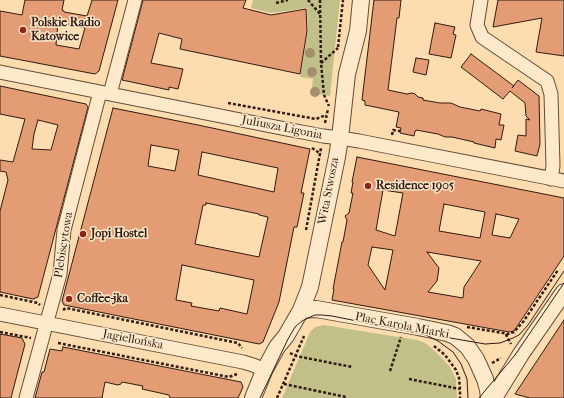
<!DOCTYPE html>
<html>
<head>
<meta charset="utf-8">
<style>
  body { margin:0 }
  canvas { display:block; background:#fdddaf }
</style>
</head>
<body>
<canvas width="564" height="398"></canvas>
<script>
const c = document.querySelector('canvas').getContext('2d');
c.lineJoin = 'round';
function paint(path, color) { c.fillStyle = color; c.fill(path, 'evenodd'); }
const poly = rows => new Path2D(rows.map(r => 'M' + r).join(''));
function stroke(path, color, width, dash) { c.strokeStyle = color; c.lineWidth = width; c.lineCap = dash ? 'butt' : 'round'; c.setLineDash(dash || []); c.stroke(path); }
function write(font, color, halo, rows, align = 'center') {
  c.font = font + ' "IM FELL French Canon",serif'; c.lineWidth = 3; c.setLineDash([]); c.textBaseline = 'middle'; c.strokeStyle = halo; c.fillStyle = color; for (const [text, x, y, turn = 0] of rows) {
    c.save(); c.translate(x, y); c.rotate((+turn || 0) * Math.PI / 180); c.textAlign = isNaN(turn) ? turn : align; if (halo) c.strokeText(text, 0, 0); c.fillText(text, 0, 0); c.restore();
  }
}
paint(poly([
  [253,0,340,0,330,96,311,93,313,79,300,77,308,30,307,8,271,13,251,8],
  [324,325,417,340,423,342,428,345,443,359,450,367,456,379,457,398,282,398,310,332,315,327]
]), '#c2c089');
const building = poly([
  [25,0,64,0,62,10,64,11,64,12,87,16,92,0,118,0,99,71,95,74,0,56,0,11,22,15,25,0],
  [58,22,85,28,79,49,56,45,58,22],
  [143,0,246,0,243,8,271,15,306,9,307,31,300,74,180,49,182,39,159,33,151,63,183,69,178,89,169,87,169,90,122,80,143,0],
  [374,0,401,0,399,18,397,18,388,90,407,94,412,93,415,94,418,97,423,98,423,100,440,103,451,103,460,107,480,111,481,109,501,114,499,125,504,125,501,140,496,139,495,148,474,143,474,142,452,137,445,137,438,134,416,130,416,131,415,131,414,136,400,133,401,128,396,127,399,112,365,105,365,101,362,100,374,0],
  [498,0,564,0,564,56,536,52,542,18,493,27,498,0],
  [435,23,455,27,453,34,456,35,451,58,429,54,435,23],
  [471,54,514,86,512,88,518,80,539,96,540,144,537,156,515,151,518,135,526,136,526,119,530,120,526,116,525,103,510,91,503,99,461,67,471,54],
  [416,58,429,60,426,75,413,72,416,58],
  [0,86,86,104,88,107,38,297,33,299,0,292,0,211,8,180,6,172,0,171,0,160,13,162,25,119,0,114,0,86],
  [38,120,58,125,51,150,32,149,34,134,38,120],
  [113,108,198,125,310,149,301,193,304,193,297,227,294,227,279,302,263,342,259,344,64,305,62,301,113,108],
  [151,145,179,150,175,171,148,166,151,145],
  [202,152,278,168,274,192,198,175,202,152],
  [206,203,259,214,259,215,268,217,259,257,195,244,203,205,206,205,206,203],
  [182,265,254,280,247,314,220,308,219,311,191,306,192,303,176,300,182,265],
  [357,157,564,198,564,256,514,331,509,332,332,300,334,289,333,289,342,242,343,242,347,220,345,216,349,213,353,193,351,193,353,182,352,182,357,157],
  [383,190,403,193,395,236,376,230,383,190],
  [444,204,485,212,480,238,439,231,444,204],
  [496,214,519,219,510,238,492,235,496,214],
  [372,247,393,250,385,290,368,265,372,247],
  [427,252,481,261,464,287,463,298,428,292,437,281,439,268,427,252],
  [564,320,564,398,530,398,515,394,564,320],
  [0,334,22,338,25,344,11,398,0,398,0,334],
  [63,347,241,382,243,387,238,398,170,398,169,395,142,389,143,386,122,382,121,384,118,385,105,382,102,398,35,398,42,372,44,372,50,349,62,351,63,347]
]);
paint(building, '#e39c74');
stroke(building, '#311b12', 1);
const minor = poly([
  [481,0,477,25,482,37,547,81,551,94,553,166,551,179],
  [0,72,286,129,323,136,340,138,359,141,564,181],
  [110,94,135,0],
  [0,314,243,362,253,365,260,368,264,371],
  [26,398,60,274,64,230,100,92]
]);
const tertiary = poly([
  [301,310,316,309,418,327,447,333,455,336,467,346,476,359,485,379,488,390,489,398],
  [253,398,264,371,277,347,286,336,301,310,310,287,337,157,340,138,347,74,358,31,361,0],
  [494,398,521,354,564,292]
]);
stroke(minor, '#644c39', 15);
stroke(tertiary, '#644c39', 18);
stroke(poly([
  [308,0,320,14],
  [320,0,321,63,324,95,329,106],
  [276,3,288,0],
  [338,47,343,0],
  [321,63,338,48],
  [228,103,316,119,326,115],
  [325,123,328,109],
  [392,135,393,130,400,131],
  [312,148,321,154],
  [306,230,321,148],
  [0,295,38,303,40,305],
  [63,310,66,308,238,343,242,348],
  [467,327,503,333,508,334,514,332,523,322,558,270],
  [0,332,31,338],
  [506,334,507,337,511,344],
  [58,343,229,377,237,374],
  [434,346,445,355,456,370,459,378,460,389,460,398],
  [290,353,296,356,352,367],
  [492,363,501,358],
  [390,371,401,337],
  [409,379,460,389],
  [284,384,346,397],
  [277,398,304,336]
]), '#311b12', 2.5, [3, 2]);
stroke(minor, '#fee9cb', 13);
stroke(tertiary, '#fee9cb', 16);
stroke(poly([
  [433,335,485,344,500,343,513,338,519,335,528,325,564,271],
  [260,398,288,339,295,327,302,321,308,318,315,315,322,315,332,316,417,333,426,335,438,341,453,352,461,364,467,379,468,398],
  [479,398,515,355,564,283]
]), '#311b12', 1);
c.fillStyle = '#a48e6c';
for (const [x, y] of [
  [310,53],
  [312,72],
  [315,92]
]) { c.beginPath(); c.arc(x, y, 5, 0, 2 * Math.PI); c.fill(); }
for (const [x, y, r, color] of [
  [23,30,4,"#8f2418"],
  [368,186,4,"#8f2418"],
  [83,234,4,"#8f2418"],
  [69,299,4,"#8f2418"]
]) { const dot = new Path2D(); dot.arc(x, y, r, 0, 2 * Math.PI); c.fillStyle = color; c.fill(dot); stroke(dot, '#fee9cb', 1.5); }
write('bold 12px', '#311b12', '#fee9cb', [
  ["Polskie Radio",31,23],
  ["Katowice",31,37],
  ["Residence 1905",376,186],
  ["Jopi Hostel",91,234],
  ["Coffee-jka",77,299]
], 'left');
write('12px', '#311b12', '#fee9cb', [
  ["Juliusza Ligonia",282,128,11],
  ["Wita Stwosza",329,191,-79],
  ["Plebiscytowa",64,245,-81],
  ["Plac Karola Miarki",402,326,11],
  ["Jagiellońska",133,340,11]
]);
</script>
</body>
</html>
